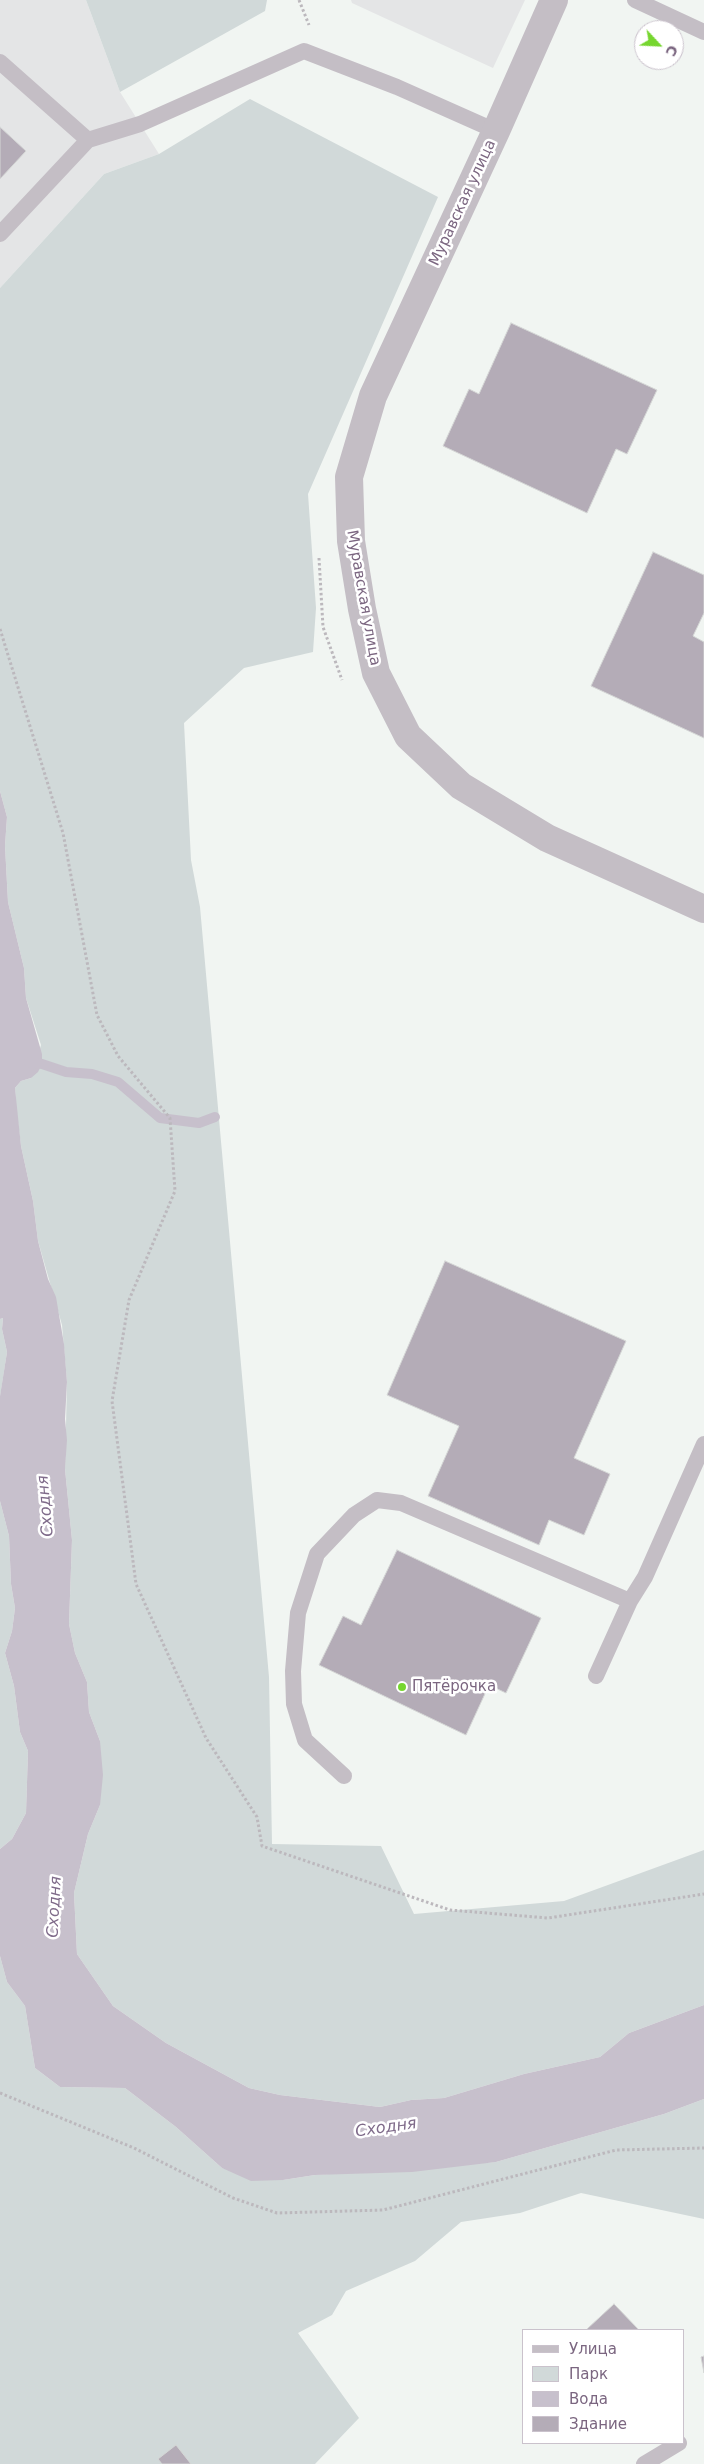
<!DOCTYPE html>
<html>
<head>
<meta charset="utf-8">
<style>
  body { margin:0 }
  #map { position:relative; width:704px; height:2464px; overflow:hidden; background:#f1f5f2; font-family:"DejaVu Sans",sans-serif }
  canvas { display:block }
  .legend { position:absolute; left:522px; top:2329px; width:162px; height:115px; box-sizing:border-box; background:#fff; border:1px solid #cac2cc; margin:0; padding:6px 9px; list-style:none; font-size:15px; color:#7b6680 }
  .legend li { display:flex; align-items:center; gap:10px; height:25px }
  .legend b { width:25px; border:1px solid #cac2cc }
  .north { position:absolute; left:634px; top:20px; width:50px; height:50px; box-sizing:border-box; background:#fff; border:1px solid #cac2cc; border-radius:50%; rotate:115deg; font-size:14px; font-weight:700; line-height:20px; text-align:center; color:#7b6680 }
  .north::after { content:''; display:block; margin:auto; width:18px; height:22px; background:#76d62f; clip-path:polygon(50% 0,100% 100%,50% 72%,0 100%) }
</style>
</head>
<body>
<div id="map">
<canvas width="704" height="2464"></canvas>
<ul class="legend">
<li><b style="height:6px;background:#c4bec5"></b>Улица</li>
<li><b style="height:14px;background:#d1d9d9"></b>Парк</li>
<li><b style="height:14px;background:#c7c0cc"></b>Вода</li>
<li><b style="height:14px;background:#b4acb7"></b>Здание</li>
</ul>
<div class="north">С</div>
</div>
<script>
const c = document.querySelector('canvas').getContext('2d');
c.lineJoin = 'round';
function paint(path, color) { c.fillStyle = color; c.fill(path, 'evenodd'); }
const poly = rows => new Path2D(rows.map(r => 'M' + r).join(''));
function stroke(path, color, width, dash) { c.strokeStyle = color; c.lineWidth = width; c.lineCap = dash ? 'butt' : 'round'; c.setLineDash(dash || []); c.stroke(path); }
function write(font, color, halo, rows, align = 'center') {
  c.font = font + ' "DejaVu Sans",sans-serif'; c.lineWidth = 5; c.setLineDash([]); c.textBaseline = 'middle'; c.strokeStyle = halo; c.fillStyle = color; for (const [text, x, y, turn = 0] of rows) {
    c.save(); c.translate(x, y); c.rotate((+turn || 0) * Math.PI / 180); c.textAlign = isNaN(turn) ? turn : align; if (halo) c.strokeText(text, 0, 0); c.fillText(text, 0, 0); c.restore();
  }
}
paint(poly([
  [0,0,86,0,120,92,159,154,104,174,0,288],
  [351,0,525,0,493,68,352,3]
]), '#e4e5e6');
paint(poly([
  [86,0,267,0,265,11,120,92],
  [250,99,438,197,308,494,316,608,313,652,244,668,184,723,191,860,200,907,269,1677,272,1844,381,1846,414,1914,564,1901,704,1850,704,2005,629,2033,600,2057,524,2074,444,2098,411,2100,380,2107,280,2095,249,2088,166,2043,113,2006,77,1954,74,1893,88,1834,100,1805,100,1741,89,1712,87,1682,75,1653,69,1624,72,1540,65,1469,67,1382,62,1325,38,1241,33,1201,21,1146,16,1106,15,1088,21,1081,31,1078,41,1045,26,998,24,968,8,902,5,846,7,817,0,791,0,288,104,174,159,154],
  [3,1318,2,1329,7,1352,0,1397,0,1319],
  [0,1501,9,1536,11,1584,15,1608,12,1631,5,1653,14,1686,20,1732,28,1751,26,1813,12,1839,0,1849],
  [0,1956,7,1982,25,2006,35,2068,60,2087,125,2088,176,2127,222,2168,283,2180,315,2175,496,2162,664,2114,704,2099,704,2219,581,2193,520,2213,461,2222,415,2261,346,2291,332,2315,298,2333,359,2418,315,2464,0,2464]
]), '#d1d9d9');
paint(poly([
  [0,791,7,817,5,846,8,902,24,968,26,998,42,1054,42,1064,38,1072,31,1078,21,1081,15,1088,21,1146,33,1201,38,1241,48,1279,56,1297,64,1344,67,1382,65,1419,67,1440,65,1469,72,1540,69,1624,75,1653,87,1682,89,1712,100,1741,103,1775,100,1805,88,1834,74,1893,77,1954,113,2006,166,2043,249,2088,280,2095,380,2107,411,2100,444,2098,524,2074,600,2057,629,2033,704,2005,704,2099,664,2114,496,2162,412,2172,315,2175,283,2180,251,2181,222,2168,176,2127,125,2088,60,2087,35,2068,25,2006,7,1982,0,1956,0,1849,12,1839,26,1813,28,1751,20,1732,14,1686,5,1653,12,1631,15,1608,11,1584,9,1536,0,1501,0,1396,7,1352,2,1329,3,1318,0,1319]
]), '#c7c0cc');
stroke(poly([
  [29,1062,42,1064,66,1072,92,1074,118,1082,160,1118,199,1123,215,1117]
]), '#c7c0cc', 10);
const building = poly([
  [0,127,26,151,0,179,0,127],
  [511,323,657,390,627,454,616,449,587,513,443,446,469,389,479,394,511,323],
  [653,552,704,575,704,613,693,636,704,642,704,738,591,686,653,552],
  [445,1261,626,1341,574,1458,610,1474,584,1535,549,1520,539,1545,428,1496,459,1426,387,1395,445,1261],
  [397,1550,541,1618,506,1693,489,1685,466,1735,319,1665,343,1616,361,1625,397,1550],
  [614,2304,639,2330,588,2330,587,2329,614,2304],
  [704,2356,704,2373,701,2357,704,2356],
  [176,2445,191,2464,162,2464,158,2459,176,2445]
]);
paint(building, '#b4acb7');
stroke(building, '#d4d6d5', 1);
stroke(poly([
  [299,0,309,25],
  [319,558,323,627,342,680],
  [0,629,63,833,97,1015,118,1056,170,1118,175,1191,129,1300,112,1401,136,1584,206,1738,257,1817,262,1846,450,1910,548,1918,704,1894],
  [0,2093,134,2148,233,2198,277,2213,383,2210,616,2150,704,2148]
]), '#bcb8bd', 3, [2.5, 2.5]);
stroke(poly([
  [635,0,704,32],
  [0,62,88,140],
  [0,234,88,140,140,124,304,51,397,87,496,131],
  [596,1676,630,1601],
  [344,1776,305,1740,294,1704,293,1671,298,1613,317,1554,354,1515,377,1500,401,1503,630,1601,645,1577,704,1444],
  [644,2464,679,2443]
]), '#c4bec5', 16);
stroke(poly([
  [554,0,496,131,373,396,349,477,351,541,362,609,376,673,408,736,461,786,547,838,704,909]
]), '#c4bec5', 28);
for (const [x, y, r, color] of [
  [402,1687,5,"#76d62f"]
]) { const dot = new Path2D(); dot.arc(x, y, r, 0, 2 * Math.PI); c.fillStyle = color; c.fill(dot); stroke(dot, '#fff', 2); }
write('15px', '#7b6680', '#fff', [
  ["Муравская улица",463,203,-65],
  ["Муравская улица",363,598,80]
]);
write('15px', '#7b6680', '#fff', [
  ["Пятёрочка",412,1687]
], 'left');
write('italic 16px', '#7f6b8a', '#fff', [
  ["Сходня",46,1506,-95],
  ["Сходня",55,1907,-87],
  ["Сходня",386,2128,-8]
]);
</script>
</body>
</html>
